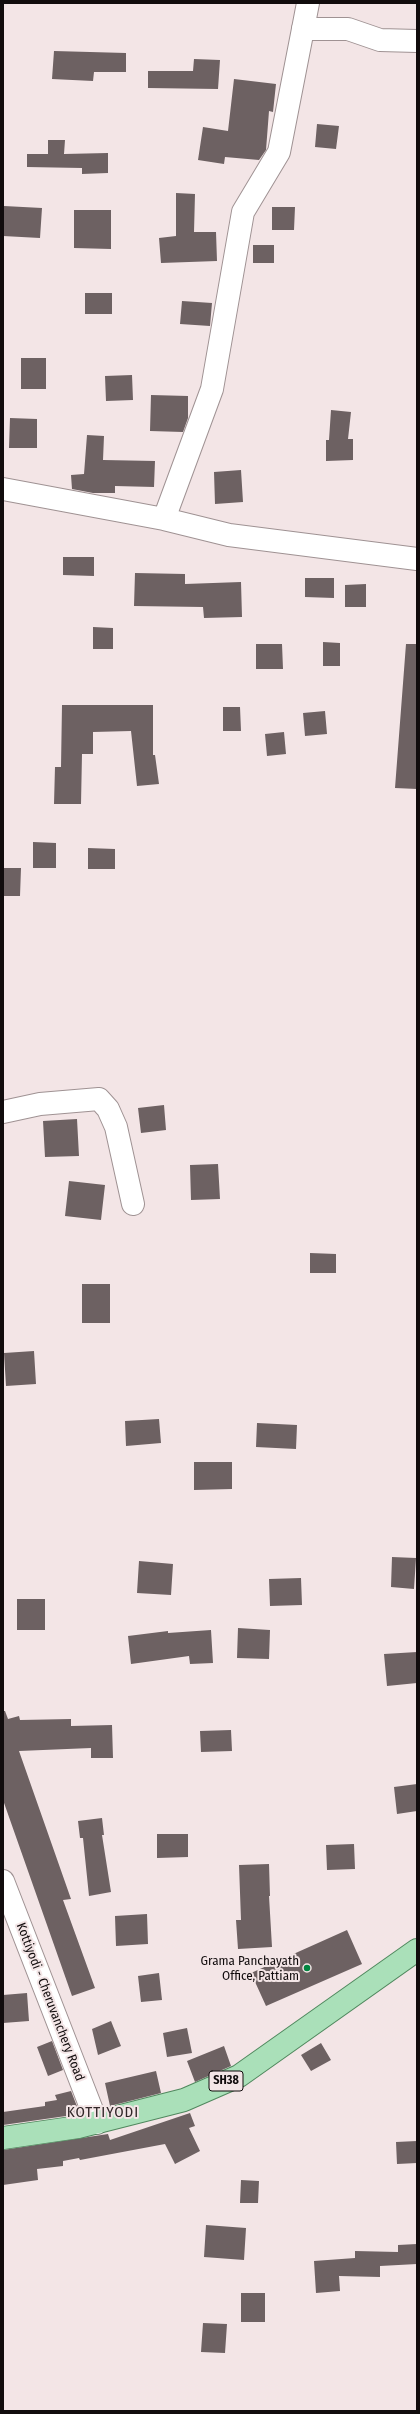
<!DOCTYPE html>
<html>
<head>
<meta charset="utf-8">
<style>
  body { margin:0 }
  #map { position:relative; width:420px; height:2414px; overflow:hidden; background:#f3e5e6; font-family:"Fira Sans Condensed",sans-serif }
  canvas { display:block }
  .frame { position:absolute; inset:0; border:4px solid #110c0d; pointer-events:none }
</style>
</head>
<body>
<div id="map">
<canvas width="420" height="2414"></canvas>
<div class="frame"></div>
</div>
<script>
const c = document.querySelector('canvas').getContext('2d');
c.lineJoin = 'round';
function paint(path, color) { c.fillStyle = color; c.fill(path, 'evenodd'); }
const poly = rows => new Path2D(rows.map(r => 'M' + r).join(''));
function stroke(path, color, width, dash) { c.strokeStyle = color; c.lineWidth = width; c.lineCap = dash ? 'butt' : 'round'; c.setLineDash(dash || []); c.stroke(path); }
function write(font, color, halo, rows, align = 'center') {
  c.font = font + ' "Fira Sans Condensed",sans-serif'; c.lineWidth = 4; c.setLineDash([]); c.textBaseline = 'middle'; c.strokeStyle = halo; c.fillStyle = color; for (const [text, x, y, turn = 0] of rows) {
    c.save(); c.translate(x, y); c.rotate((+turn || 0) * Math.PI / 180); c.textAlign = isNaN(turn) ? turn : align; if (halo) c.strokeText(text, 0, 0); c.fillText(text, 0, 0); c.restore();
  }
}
paint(poly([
  [54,51,126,53,126,72,94,72,93,81,52,79],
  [194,59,220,60,218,89,148,88,148,71,193,71],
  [234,79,276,84,273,112,269,111,266,150,259,160,225,157,224,164,198,160,203,127,228,131],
  [317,124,339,126,336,149,315,147],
  [48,140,65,140,64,154,108,153,108,173,82,174,82,168,27,167,27,154,48,154],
  [176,193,195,194,194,232,216,232,217,261,161,263,159,238,176,236],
  [4,206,42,208,40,238,3,236],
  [272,207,295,207,294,230,272,230],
  [74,210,111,210,111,249,74,248],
  [253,245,274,245,274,263,253,263],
  [85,293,112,293,112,314,85,314],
  [182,301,212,303,210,326,180,324],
  [21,358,46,358,46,389,21,389],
  [132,375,133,400,106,401,105,376],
  [151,395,188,396,188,418,183,432,150,431],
  [331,410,351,412,348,439,353,439,353,460,326,461,326,440,329,440],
  [10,418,37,419,37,448,9,448],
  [87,435,104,436,103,460,155,461,154,487,115,486,115,493,93,493,72,489,71,475,84,474],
  [241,470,243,502,215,504,214,472],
  [63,557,94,557,94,576,63,575],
  [135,573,185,574,185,584,241,582,242,617,204,618,203,607,134,606],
  [305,578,334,578,334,598,305,597],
  [366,584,366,607,345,607,345,585],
  [93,627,113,628,113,649,93,649],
  [323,642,340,643,340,666,323,666],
  [256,644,282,644,283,669,256,669],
  [406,644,417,644,417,789,395,788],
  [62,705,153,705,153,755,155,755,159,784,137,786,131,731,93,732,93,754,82,754,81,804,54,804,55,767,61,767],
  [223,707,240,707,241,731,223,731],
  [325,711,327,734,305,736,303,713],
  [284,732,286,754,267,756,265,734],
  [33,842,56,843,56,868,33,868],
  [88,848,115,849,115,869,88,869],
  [3,868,21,868,20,896,3,896],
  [164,1105,166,1130,141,1133,138,1108],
  [77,1119,79,1156,45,1157,43,1121],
  [218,1164,220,1199,191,1200,190,1165],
  [69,1181,105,1185,101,1220,65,1216],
  [310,1253,336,1254,336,1273,310,1273],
  [82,1284,110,1284,110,1323,82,1323],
  [34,1351,36,1384,6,1386,4,1353],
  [159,1419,161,1443,126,1446,125,1421],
  [257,1423,297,1425,296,1449,256,1447],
  [194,1462,232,1462,232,1489,194,1490],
  [392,1557,416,1558,414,1589,391,1587],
  [139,1561,173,1564,171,1595,137,1593],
  [301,1578,302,1605,270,1606,269,1579],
  [17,1599,45,1599,45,1630,17,1630],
  [238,1628,270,1630,269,1659,237,1658],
  [211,1630,213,1663,190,1664,189,1656,131,1664,128,1636,168,1631,168,1633],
  [417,1652,417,1683,387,1686,384,1654],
  [3,1711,5,1711,8,1719,19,1716,20,1720,71,1719,71,1726,112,1725,113,1758,91,1758,91,1748,19,1751,71,1899,63,1900,95,1988,72,1996,3,1800],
  [231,1730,232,1751,201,1752,200,1731],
  [417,1784,417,1811,397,1814,394,1787],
  [102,1818,104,1835,102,1835,111,1892,89,1896,83,1838,80,1838,78,1821],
  [157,1834,188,1834,188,1857,157,1858],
  [354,1844,355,1869,327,1870,326,1845],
  [269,1864,270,1896,269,1896,272,1947,238,1949,236,1920,241,1920,239,1865],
  [147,1914,148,1944,116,1946,115,1916],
  [347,1930,362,1964,266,2006,251,1973],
  [159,1973,162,2000,141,2002,138,1976],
  [27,1993,29,2021,3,2023,3,1995],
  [111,2021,121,2046,98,2055,92,2029],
  [187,2028,192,2053,167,2057,163,2033],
  [52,2041,63,2070,48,2076,37,2047],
  [321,2043,331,2060,311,2071,301,2055],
  [224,2046,231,2066,195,2082,187,2061],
  [156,2071,161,2093,110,2106,105,2083],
  [71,2091,80,2114,3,2125,3,2112,45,2106,45,2102,57,2100,55,2095],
  [190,2113,195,2126,189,2128,200,2151,175,2164,165,2144,80,2160,79,2158,63,2161,63,2166,37,2169,38,2180,3,2185,3,2150,108,2134,110,2140],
  [417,2141,417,2163,397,2164,396,2142],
  [241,2180,259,2181,258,2203,240,2203],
  [206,2225,246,2228,244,2260,204,2257],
  [417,2244,417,2264,380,2266,380,2277,339,2276,340,2291,316,2293,314,2261,355,2258,355,2251,398,2252,398,2245],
  [241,2293,265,2293,265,2322,241,2322],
  [203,2323,227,2324,225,2353,201,2352]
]), '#6d6162');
const street = poly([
  [3,489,164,519,229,535,417,559],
  [164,519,212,389,243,212,279,152,303,29],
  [3,1112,40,1104,99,1099,108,1109,116,1127,133,1204]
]);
const secondary = poly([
  [308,3,303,29,348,29,380,40,417,41],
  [3,1881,97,2123]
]);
const primary = poly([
  [3,2138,78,2127,184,2100,239,2076,417,1950]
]);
stroke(street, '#9f9293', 24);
stroke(secondary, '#9f9293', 24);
stroke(primary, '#50885e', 24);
stroke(street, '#fff', 22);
stroke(secondary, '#fff', 22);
stroke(primary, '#aae0b9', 22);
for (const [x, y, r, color] of [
  [307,1968,4,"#018540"]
]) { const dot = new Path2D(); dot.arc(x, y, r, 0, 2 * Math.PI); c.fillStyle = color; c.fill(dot); stroke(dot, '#f3e5e6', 1.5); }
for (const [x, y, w] of [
  [226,2081,34]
]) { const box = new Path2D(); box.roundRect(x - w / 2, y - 10, w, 20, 3); c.fillStyle = '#f3e5e6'; c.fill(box); stroke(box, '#110c0d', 1); }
write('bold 12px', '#110c0d', null, [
  ["SH38",226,2081]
]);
write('13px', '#110c0d', '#f3e5e6', [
  ["Grama Panchayath",299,1961],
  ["Office, Pattiam",299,1976]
], 'right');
write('13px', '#110c0d', '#f3e5e6', [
  ["Kottiyodi - Cheruvanchery Road",50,2002,69]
]);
c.letterSpacing = '1px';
write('15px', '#322829', '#f3e5e6', [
  ["KOTTIYODI",103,2113]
]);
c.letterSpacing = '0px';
</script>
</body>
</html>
